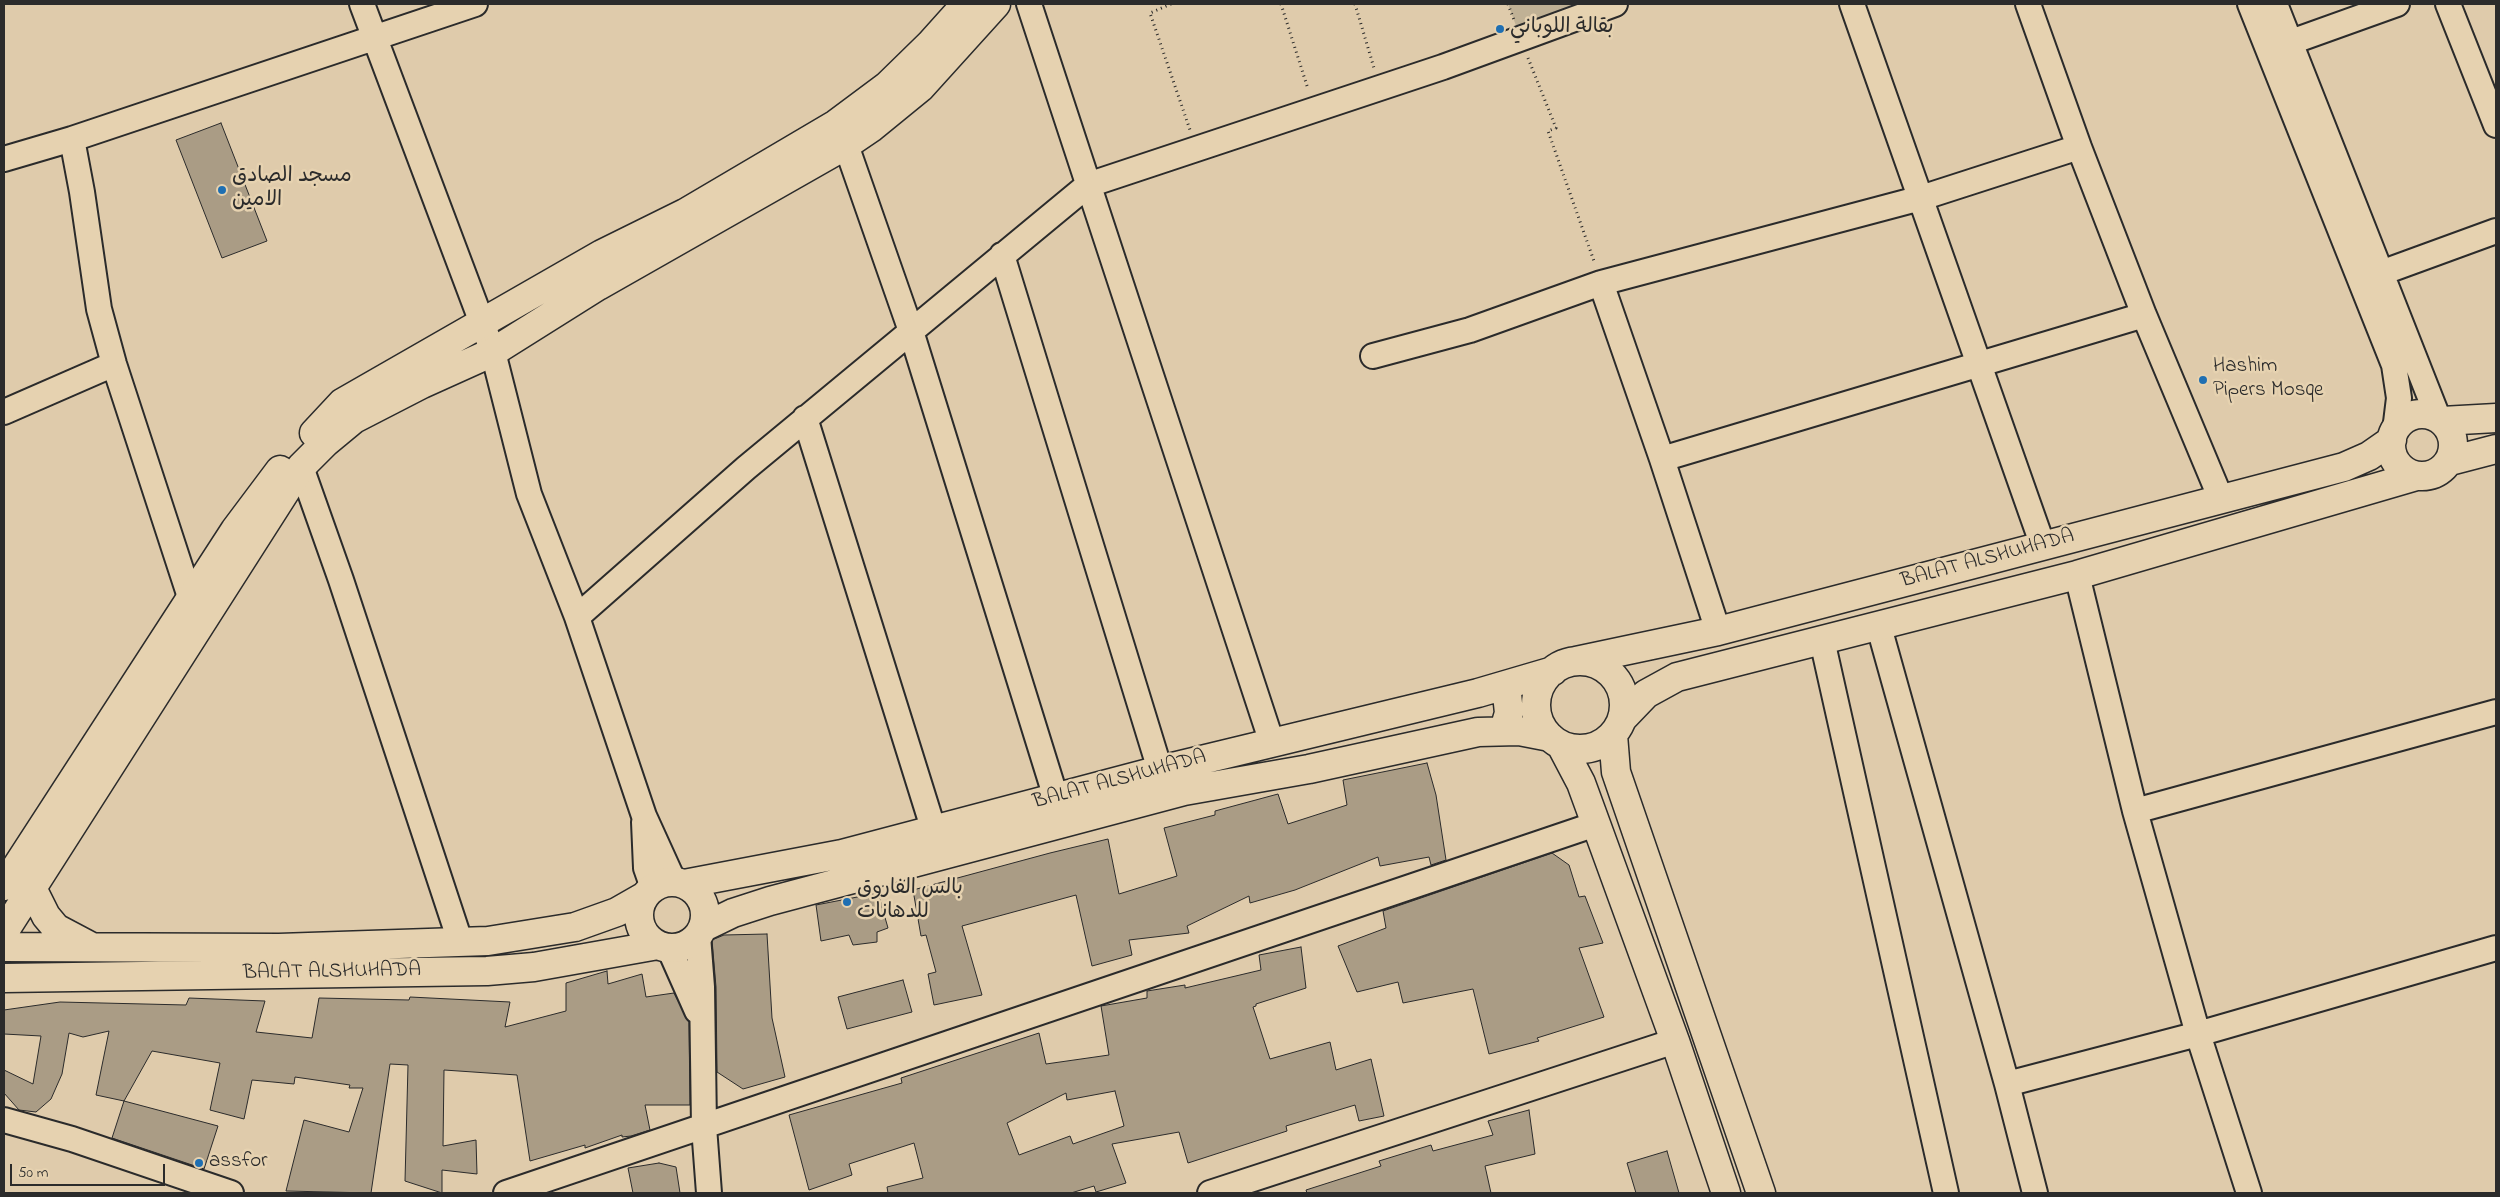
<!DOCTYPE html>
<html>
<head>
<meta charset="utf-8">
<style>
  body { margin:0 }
  #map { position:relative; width:2500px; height:1197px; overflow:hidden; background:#dfcbab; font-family:"Indie Flower",sans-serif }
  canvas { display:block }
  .frame { position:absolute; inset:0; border:5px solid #2b2b2b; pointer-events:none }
  .scale { position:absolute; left:10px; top:1164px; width:155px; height:22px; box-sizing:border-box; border:2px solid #2b2b2b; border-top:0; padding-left:6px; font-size:15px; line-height:18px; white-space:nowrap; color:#2b2b2b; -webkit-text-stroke:4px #e6d2b0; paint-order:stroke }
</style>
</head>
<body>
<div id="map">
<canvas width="2500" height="1197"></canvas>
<div class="frame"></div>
<div class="scale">50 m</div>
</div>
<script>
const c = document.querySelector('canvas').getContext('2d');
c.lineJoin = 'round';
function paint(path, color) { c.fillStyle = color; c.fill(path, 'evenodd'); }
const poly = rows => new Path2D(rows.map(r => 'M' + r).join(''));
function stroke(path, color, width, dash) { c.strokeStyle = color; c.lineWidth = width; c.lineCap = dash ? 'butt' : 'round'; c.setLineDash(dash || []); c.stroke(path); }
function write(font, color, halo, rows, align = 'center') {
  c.font = font + ' "Indie Flower","Playpen Sans Arabic",sans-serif'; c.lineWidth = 5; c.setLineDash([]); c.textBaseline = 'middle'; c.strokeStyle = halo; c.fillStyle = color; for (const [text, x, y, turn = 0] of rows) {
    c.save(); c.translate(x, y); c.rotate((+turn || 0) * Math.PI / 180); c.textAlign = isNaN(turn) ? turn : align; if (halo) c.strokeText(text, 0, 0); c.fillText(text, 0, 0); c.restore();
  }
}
paint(poly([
  [1508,4,1595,4,1521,39]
]), '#c0b195');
const building = poly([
  [221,123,267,241,222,258,176,140,221,123],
  [1427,763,1436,795,1446,860,1431,865,1429,857,1380,866,1378,857,1295,890,1250,903,1249,896,1187,926,1189,933,1129,940,1132,955,1092,966,1076,895,962,926,982,995,934,1005,928,974,936,972,926,935,921,936,913,890,1050,853,1108,839,1119,894,1177,876,1164,828,1215,815,1215,811,1278,794,1288,824,1347,805,1343,780,1427,763],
  [1552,853,1569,865,1579,897,1585,896,1603,943,1579,948,1604,1017,1537,1038,1539,1041,1489,1054,1473,989,1403,1003,1398,982,1357,992,1338,946,1386,928,1383,911,1552,853],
  [878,893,888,928,877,932,877,942,853,945,849,935,821,941,816,905,878,893],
  [767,934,772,1018,785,1077,743,1089,717,1072,716,987,712,940,724,935,767,934],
  [1301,947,1306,988,1256,1004,1256,1006,1253,1007,1270,1059,1330,1042,1336,1070,1371,1059,1384,1116,1359,1121,1355,1105,1286,1126,1287,1131,1188,1163,1179,1132,1112,1144,1126,1183,1096,1192,1094,1186,1071,1193,888,1193,887,1187,923,1178,914,1143,849,1164,852,1175,809,1190,789,1115,902,1083,901,1078,1039,1033,1046,1064,1109,1055,1101,1006,1147,998,1147,991,1185,985,1185,988,1261,970,1259,955,1301,947],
  [1115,1091,1124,1126,1073,1144,1070,1136,1019,1155,1007,1123,1066,1093,1067,1100,1115,1091],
  [607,971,608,984,642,974,646,997,674,993,689,1022,690,1105,645,1105,650,1130,631,1136,622,1137,622,1135,585,1148,585,1145,530,1161,517,1075,444,1070,443,1146,476,1140,477,1174,442,1170,442,1193,405,1181,408,1065,390,1064,371,1193,286,1191,304,1120,349,1132,363,1088,349,1088,350,1085,295,1077,294,1084,252,1080,244,1119,210,1110,220,1063,152,1051,124,1101,96,1095,109,1031,83,1037,69,1033,62,1074,51,1099,36,1112,19,1110,4,1093,4,1070,33,1084,41,1036,4,1034,4,1010,60,1002,186,1005,189,998,265,1001,256,1032,312,1038,319,998,409,1000,410,997,510,1002,505,1027,566,1011,566,983,607,971],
  [903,980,912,1012,847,1029,838,997,903,980],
  [124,1101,218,1126,204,1169,112,1138,124,1101],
  [1529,1110,1535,1154,1485,1166,1491,1193,1307,1193,1306,1190,1381,1166,1379,1161,1431,1145,1433,1151,1493,1135,1488,1121,1529,1110],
  [1667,1151,1679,1193,1636,1193,1627,1163,1667,1151],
  [659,1163,676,1167,680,1193,633,1193,628,1168,659,1163]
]);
paint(building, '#aa9c85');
stroke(building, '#2b2b2b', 1);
const minor = poly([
  [362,4,493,352,529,494,577,617,644,816,674,882],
  [1029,4,1272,743],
  [1852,4,2043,546],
  [2028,4,2079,147,2144,315,2221,499],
  [2250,4,2394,365,2399,398,2395,431],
  [2275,4,2439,420],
  [2448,4,2496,125],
  [2291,42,2397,4],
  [72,139,82,192,99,309,114,364,190,597],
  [846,145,911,331,1056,798],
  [4,159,72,139,475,4],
  [1002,255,1160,770],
  [2381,273,2496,231],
  [1601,283,1662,459,1718,631],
  [1373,356,1470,330,1601,283,1921,198,2079,147],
  [4,412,114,364],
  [805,418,934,831],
  [1662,459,2144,315],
  [301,467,341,580,460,941],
  [2077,575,2135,811,2198,1034,2249,1193],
  [577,617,746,468,1088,185,1443,67,1615,4],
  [1879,627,2007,1084,2035,1193],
  [1822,640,1946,1193],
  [2135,811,2496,712],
  [644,822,646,868,653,888],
  [698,936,702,987,704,1127,709,1193],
  [669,948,697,1011],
  [2007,1084,2198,1034,2496,948],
  [4,1120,72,1139,231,1193],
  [506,1193,1596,824],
  [1210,1193,1675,1041]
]);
const major = poly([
  '2391 445a31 31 0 1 1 62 0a31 31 0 1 1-62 0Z',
  [2442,421,2496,418],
  [314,433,342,403,602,254,685,213,836,124,887,86,930,44,966,4],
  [2450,461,2496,449],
  [1576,661,1718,631,2344,467,2369,456,2392,440],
  '1536 705a44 44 0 1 1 88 0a44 44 0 1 1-88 0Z',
  [1503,686,1507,694,1509,713,1504,730],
  [1622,719,1646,694,1677,677,2077,575,2416,476],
  [1613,735,1616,772,1761,1193],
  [1561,745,1581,783,1596,824,1675,1041,1726,1193],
  '639 915a33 33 0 1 1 66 0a33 33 0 1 1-66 0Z',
  [684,884,842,854,1160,770,1478,693,1553,671],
  [4,886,235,530,280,470],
  [32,888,46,916,56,928,90,946],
  [704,927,733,913,770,901,1184,791,1309,769,1478,732,1519,731,1550,737],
  [4,932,301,467,325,443,354,419,422,384,493,352,598,286,846,145,871,128,920,88,996,4],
  [4,947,279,948,488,941,575,927,617,912,645,896],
  [4,978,487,971,534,967,658,945]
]);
stroke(minor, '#2b2b2b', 28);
stroke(major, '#2b2b2b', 31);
stroke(poly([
  [1171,4,1150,13,1190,130],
  [1281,4,1308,89],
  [1355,4,1374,68],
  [1508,4,1514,20],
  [1528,58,1556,128,1548,131,1595,264]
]), '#2b2b2b', 3, [1, 4]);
stroke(minor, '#e6d2b0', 24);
stroke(major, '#e6d2b0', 28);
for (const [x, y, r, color] of [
  [1500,29,5,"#1f6fb2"],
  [222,190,5,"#1f6fb2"],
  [2203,380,5,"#1f6fb2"],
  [847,902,5,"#1f6fb2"],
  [199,1163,5,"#1f6fb2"]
]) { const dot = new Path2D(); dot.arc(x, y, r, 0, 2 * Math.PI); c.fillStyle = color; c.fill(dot); stroke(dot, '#e6d2b0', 2); }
write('21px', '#2b2b2b', '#e6d2b0', [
  ["بقالة اللوباني",1510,29],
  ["مسجد الصادق",232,178],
  ["الامين",232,202],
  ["Hashim",2213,368],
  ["Pipers Mosqe",2213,392],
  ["بالس الفاروق",857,890],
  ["للدهانات",857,914],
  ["assfor",209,1163]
], 'left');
write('21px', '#2b2b2b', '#e6d2b0', [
  ["BALAT ALSHUHADA",1988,560,-15],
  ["BALAT ALSHUHADA",1120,781,-15],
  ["BALAT ALSHUHADA",332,973,-1]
]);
</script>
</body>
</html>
